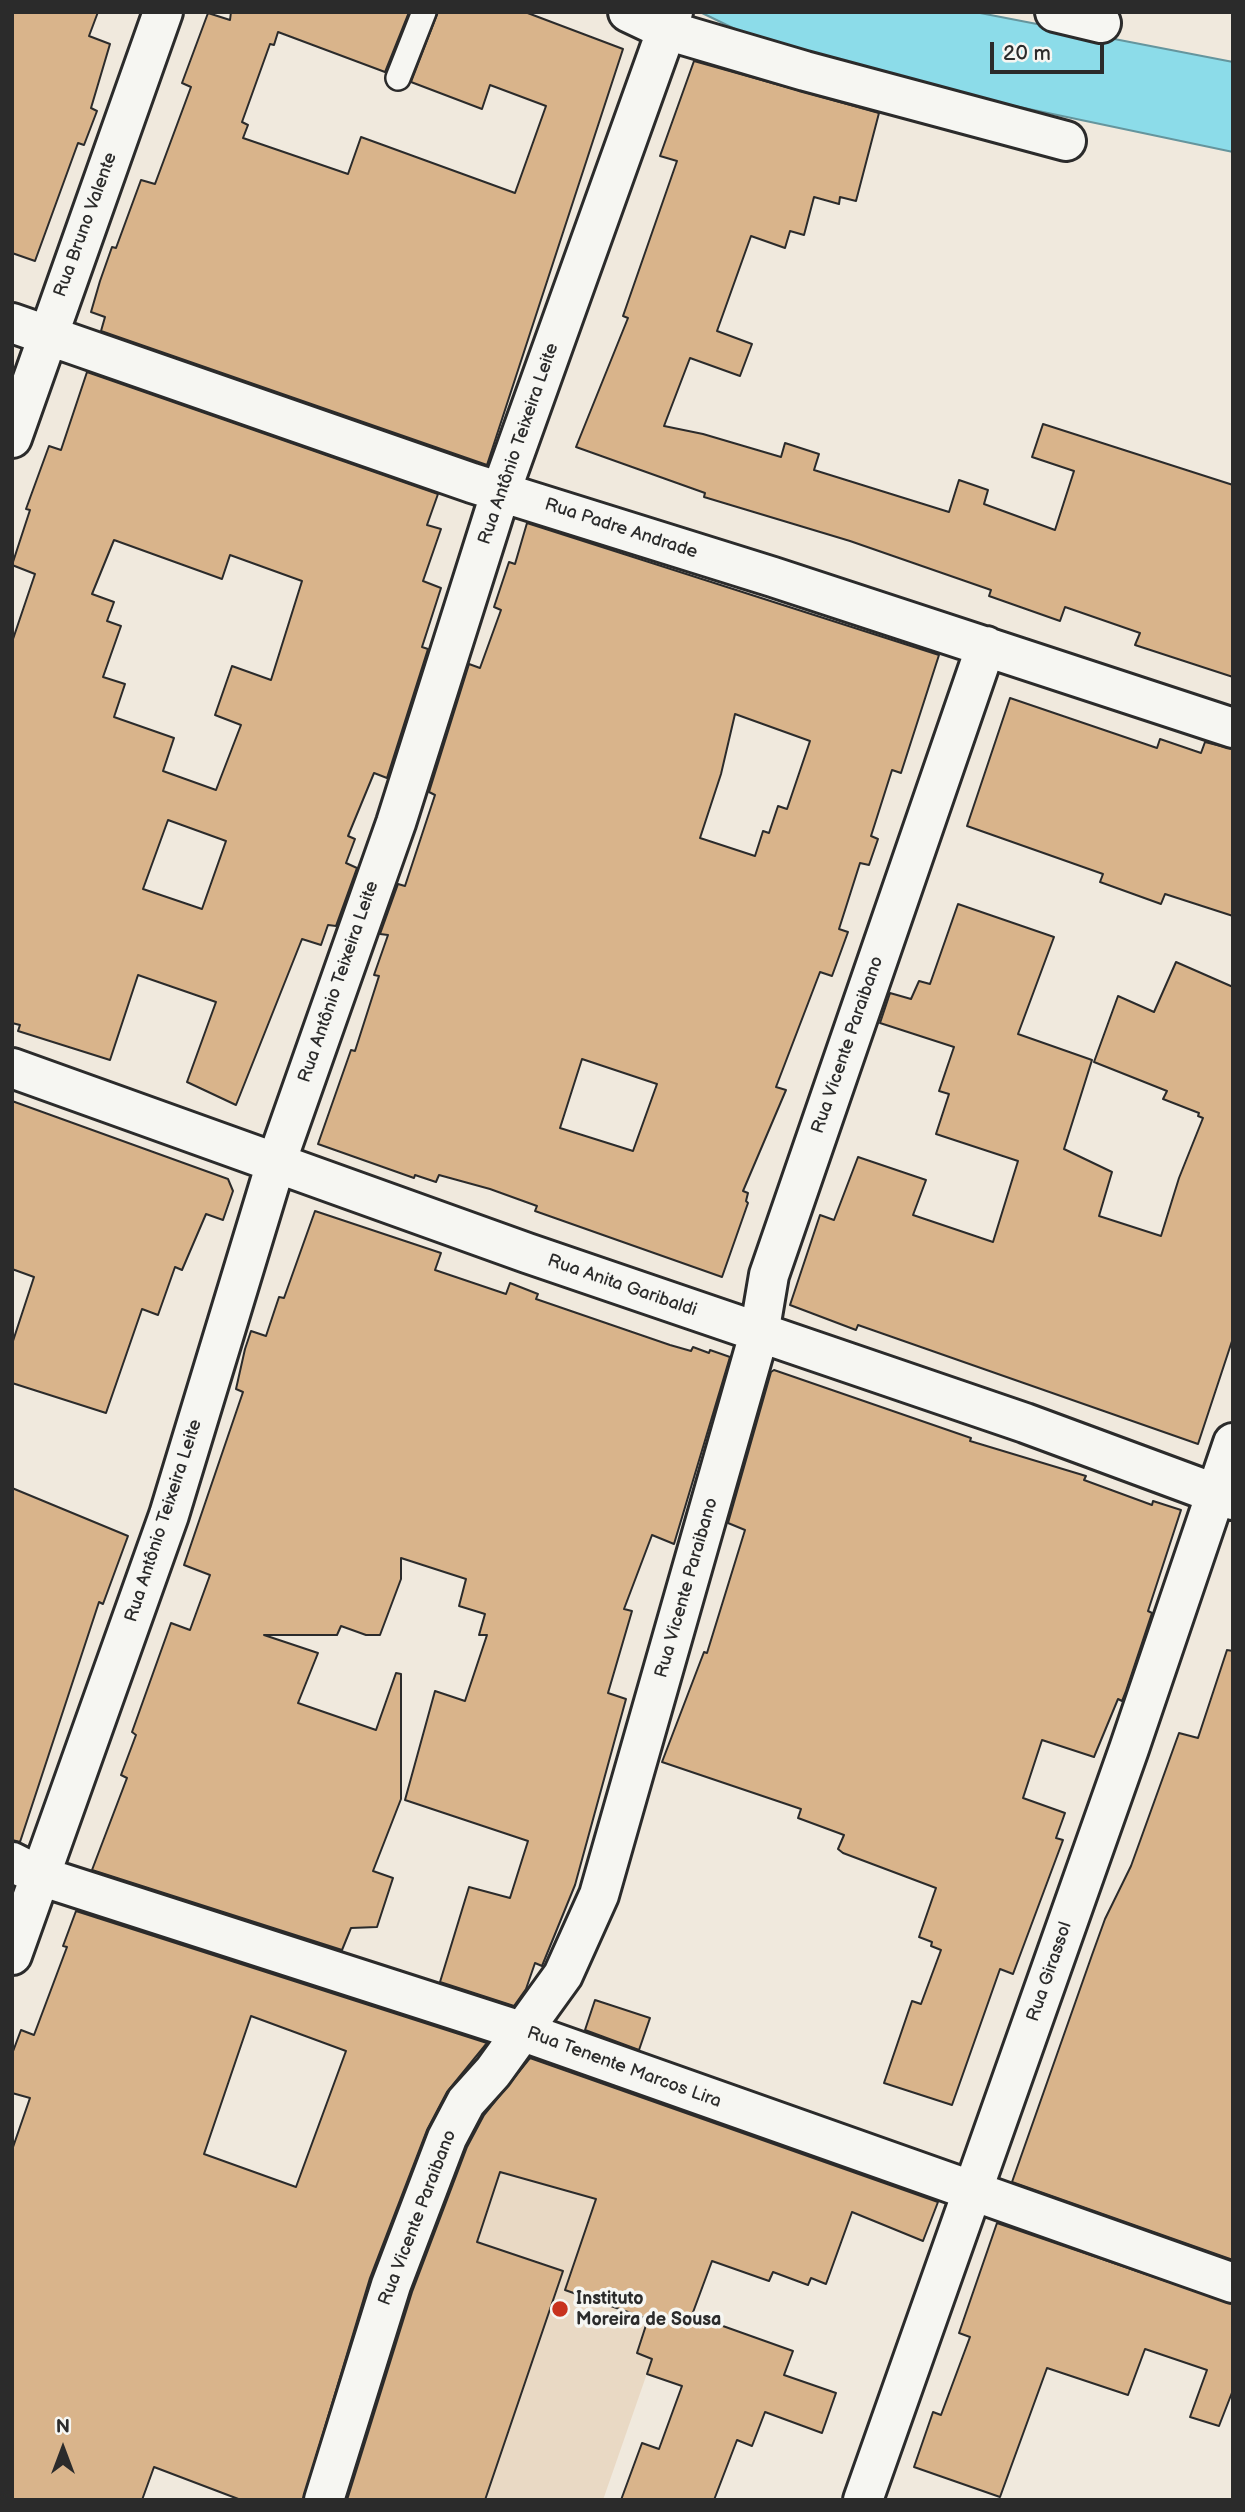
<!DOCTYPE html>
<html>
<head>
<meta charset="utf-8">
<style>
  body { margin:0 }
  #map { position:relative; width:1245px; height:2512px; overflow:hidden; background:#f0e9dd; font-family:"Balsamiq Sans",sans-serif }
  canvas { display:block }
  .frame { position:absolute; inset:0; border:14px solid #2b2b2b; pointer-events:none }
  .north { position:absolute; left:28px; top:2414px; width:70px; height:70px; -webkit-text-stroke:5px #f6f6f2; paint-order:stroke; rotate:0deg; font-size:19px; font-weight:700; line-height:28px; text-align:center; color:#2b2b2b }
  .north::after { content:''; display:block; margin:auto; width:24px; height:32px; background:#2b2b2b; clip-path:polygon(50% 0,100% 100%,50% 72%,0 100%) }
  .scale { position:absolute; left:990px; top:42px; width:114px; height:32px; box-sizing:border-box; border:4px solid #2b2b2b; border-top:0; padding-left:9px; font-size:21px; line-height:24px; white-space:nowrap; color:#2b2b2b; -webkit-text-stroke:5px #f6f6f2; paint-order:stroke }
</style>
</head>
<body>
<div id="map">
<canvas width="1245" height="2512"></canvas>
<div class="frame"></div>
<div class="north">N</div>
<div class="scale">20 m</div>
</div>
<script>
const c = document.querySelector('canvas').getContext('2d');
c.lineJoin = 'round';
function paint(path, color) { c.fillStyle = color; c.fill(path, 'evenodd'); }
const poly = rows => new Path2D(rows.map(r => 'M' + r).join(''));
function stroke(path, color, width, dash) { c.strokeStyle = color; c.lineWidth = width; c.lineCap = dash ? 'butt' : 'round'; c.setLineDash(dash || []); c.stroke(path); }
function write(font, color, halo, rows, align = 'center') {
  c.font = font + ' "Balsamiq Sans",sans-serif'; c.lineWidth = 7; c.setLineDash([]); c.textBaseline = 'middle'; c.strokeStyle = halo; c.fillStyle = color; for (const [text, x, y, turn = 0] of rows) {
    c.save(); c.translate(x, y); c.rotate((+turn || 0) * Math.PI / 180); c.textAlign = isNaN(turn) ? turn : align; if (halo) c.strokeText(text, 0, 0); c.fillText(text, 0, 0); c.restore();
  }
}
paint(poly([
  [520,2120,665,2161,652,2359,603,2500,380,2500]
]), '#e9d9c4');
const water = poly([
  [700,12,975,12,1233,62,1233,152,801,61,700,12]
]);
paint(water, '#8cdce9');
stroke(water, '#65959d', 2);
const building = poly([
  [12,12,98,12,89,36,110,44,91,108,97,111,84,145,78,143,35,261,12,253,12,12],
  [231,12,409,12,385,72,278,32,274,45,270,44,242,122,248,125,243,138,348,174,361,137,515,193,546,106,490,85,482,109,411,82,438,12,525,12,623,49,487,465,101,331,105,317,91,312,100,281,112,247,116,248,141,180,155,184,191,87,182,83,208,13,230,20,231,12],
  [694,61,879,113,856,201,840,197,839,204,814,197,804,235,790,231,785,248,751,236,717,331,752,344,740,376,690,358,664,426,703,434,781,457,785,443,819,454,814,470,949,512,959,480,988,490,984,504,1055,530,1074,471,1032,457,1043,424,1233,485,1233,677,1135,645,1140,633,1065,607,1060,621,989,596,991,590,850,541,704,497,705,493,576,447,628,318,623,316,677,161,660,156,694,61],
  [87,372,438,494,427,525,441,529,423,581,441,588,422,647,428,649,387,778,374,773,348,836,355,839,346,863,357,868,336,926,328,925,321,945,302,939,236,1105,187,1082,216,1002,138,975,110,1060,18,1031,20,1025,12,1023,12,642,35,574,12,565,30,510,26,509,49,446,61,450,87,372],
  [114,540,222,579,230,555,302,581,271,680,232,666,215,715,241,725,216,790,163,771,174,738,114,717,125,684,103,677,121,626,107,621,114,602,92,594,114,540],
  [168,820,226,841,202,909,143,889,168,820],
  [527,523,939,655,901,773,892,770,871,836,878,839,869,865,860,863,839,929,848,932,832,976,820,972,776,1087,786,1090,743,1191,748,1193,746,1201,748,1203,722,1277,535,1211,537,1206,490,1189,439,1175,436,1182,415,1175,414,1178,318,1144,351,1050,355,1051,379,976,374,975,388,935,380,934,398,884,405,886,435,795,429,792,469,664,480,668,501,610,494,607,509,562,515,564,527,523],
  [735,714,810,741,787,809,778,806,769,833,763,831,755,856,700,838,721,774,735,714],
  [582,1059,657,1084,633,1151,560,1128,582,1059],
  [1010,698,1157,748,1160,739,1201,753,1205,742,1233,749,1233,916,1165,894,1161,904,1100,882,1103,874,967,826,1010,698],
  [958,904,1054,937,1018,1034,1092,1060,1064,1149,1112,1172,1099,1216,1161,1236,1179,1178,1203,1118,1198,1116,1199,1113,1163,1099,1167,1091,1094,1062,1118,996,1154,1012,1176,962,1233,987,1233,1338,1198,1444,858,1325,856,1330,790,1305,820,1215,834,1220,858,1157,926,1180,913,1215,993,1242,1018,1161,936,1134,949,1094,939,1091,954,1047,880,1023,890,993,911,999,919,981,930,984,958,904],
  [12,1101,228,1179,233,1191,223,1220,206,1214,182,1270,175,1267,158,1315,142,1309,106,1413,12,1383,12,1344,34,1277,12,1269,12,1101],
  [315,1211,441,1253,435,1270,506,1294,510,1283,538,1294,536,1299,670,1345,691,1351,693,1347,709,1353,710,1350,730,1357,674,1544,652,1535,624,1609,632,1611,608,1693,626,1699,575,1885,542,1966,535,1963,526,1989,514,2006,440,1982,469,1887,510,1898,528,1841,405,1800,435,1691,465,1701,487,1635,479,1635,485,1614,459,1606,466,1579,401,1558,401,1579,380,1635,366,1635,341,1626,337,1635,264,1635,318,1653,298,1703,376,1730,396,1673,401,1674,401,1799,373,1871,393,1878,377,1927,351,1928,342,1950,92,1870,127,1778,121,1775,136,1735,132,1732,171,1623,190,1630,210,1575,184,1565,243,1392,236,1389,245,1349,251,1331,266,1336,279,1297,284,1298,315,1211],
  [774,1370,971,1438,970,1441,1086,1476,1084,1480,1152,1505,1153,1501,1181,1510,1148,1611,1152,1613,1126,1691,1122,1701,1118,1699,1094,1757,1042,1740,1023,1798,1065,1813,1056,1838,1063,1840,1013,1974,1000,1969,952,2105,884,2083,912,2001,921,2004,941,1950,931,1946,932,1942,919,1937,936,1888,843,1853,838,1849,844,1835,798,1818,801,1809,662,1762,704,1652,707,1653,745,1530,728,1523,771,1372,774,1370],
  [12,1488,128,1536,103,1604,99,1602,20,1842,12,1840,12,1488],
  [1227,1650,1233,1651,1233,2260,1012,2182,1092,1955,1105,1919,1131,1866,1179,1733,1198,1738,1227,1650],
  [76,1911,487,2043,447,2092,427,2130,370,2278,303,2500,241,2500,154,2467,142,2500,12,2500,12,2150,30,2098,12,2093,12,2054,21,2030,34,2035,67,1947,63,1946,76,1911],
  [251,2016,346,2051,296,2187,204,2154,251,2016],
  [595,2000,650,2018,639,2050,585,2030,595,2000],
  [530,2058,938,2202,923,2241,852,2212,826,2284,811,2278,808,2285,773,2272,769,2281,712,2261,692,2315,793,2351,784,2375,836,2393,822,2433,765,2412,752,2446,737,2440,714,2500,621,2500,642,2443,659,2449,682,2386,647,2374,652,2359,637,2353,648,2319,565,2290,596,2199,500,2172,477,2242,563,2271,485,2500,347,2500,412,2292,467,2147,484,2115,530,2058],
  [997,2223,1233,2304,1233,2390,1219,2426,1190,2417,1207,2370,1145,2349,1128,2395,1047,2368,1000,2497,914,2467,933,2412,941,2415,970,2337,959,2333,997,2223]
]);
paint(building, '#d9b48b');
stroke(building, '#2b2b2b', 2);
const lane = poly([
  [398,78,424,12]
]);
const street = poly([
  [628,12,666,30,805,71,1066,141],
  [1055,12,1101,23],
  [12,323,472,483,773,577,1233,728],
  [12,438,163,12],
  [12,1068,527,1253,1025,1423,1233,1500],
  [12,1862,40,1876,521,2031,1233,2283],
  [12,1955,169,1515,276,1163,396,823,501,491,673,12],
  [324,2500,391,2285,447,2138,466,2102,493,2072,563,1975,599,1895,759,1334,769,1275,986,646],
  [863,2500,1129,1749,1233,1443]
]);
stroke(lane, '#2b2b2b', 28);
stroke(street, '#2b2b2b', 44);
stroke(lane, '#f6f6f2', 23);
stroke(street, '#f6f6f2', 38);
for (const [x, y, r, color] of [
  [560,2309,9,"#c8321e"]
]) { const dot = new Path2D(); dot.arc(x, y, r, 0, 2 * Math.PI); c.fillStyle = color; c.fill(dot); stroke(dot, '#f6f6f2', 2.5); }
write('18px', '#2b2b2b', '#f6f6f2', [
  ["Rua Bruno Valente",86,225,-70],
  ["Rua Antônio Teixeira Leite",519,444,-71],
  ["Rua Padre Andrade",621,529,18],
  ["Rua Antônio Teixeira Leite",339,982,-71],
  ["Rua Vicente Paraibano",848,1045,-71],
  ["Rua Anita Garibaldi",622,1286,19],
  ["Rua Antônio Teixeira Leite",164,1521,-72],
  ["Rua Vicente Paraibano",687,1588,-74],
  ["Rua Girassol",1050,1972,-71],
  ["Rua Tenente Marcos Lira",624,2068,20],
  ["Rua Vicente Paraibano",418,2218,-69]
]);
write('bold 18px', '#2b2b2b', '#f6f6f2', [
  ["Instituto",576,2299],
  ["Moreira de Sousa",576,2320]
], 'left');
</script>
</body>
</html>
